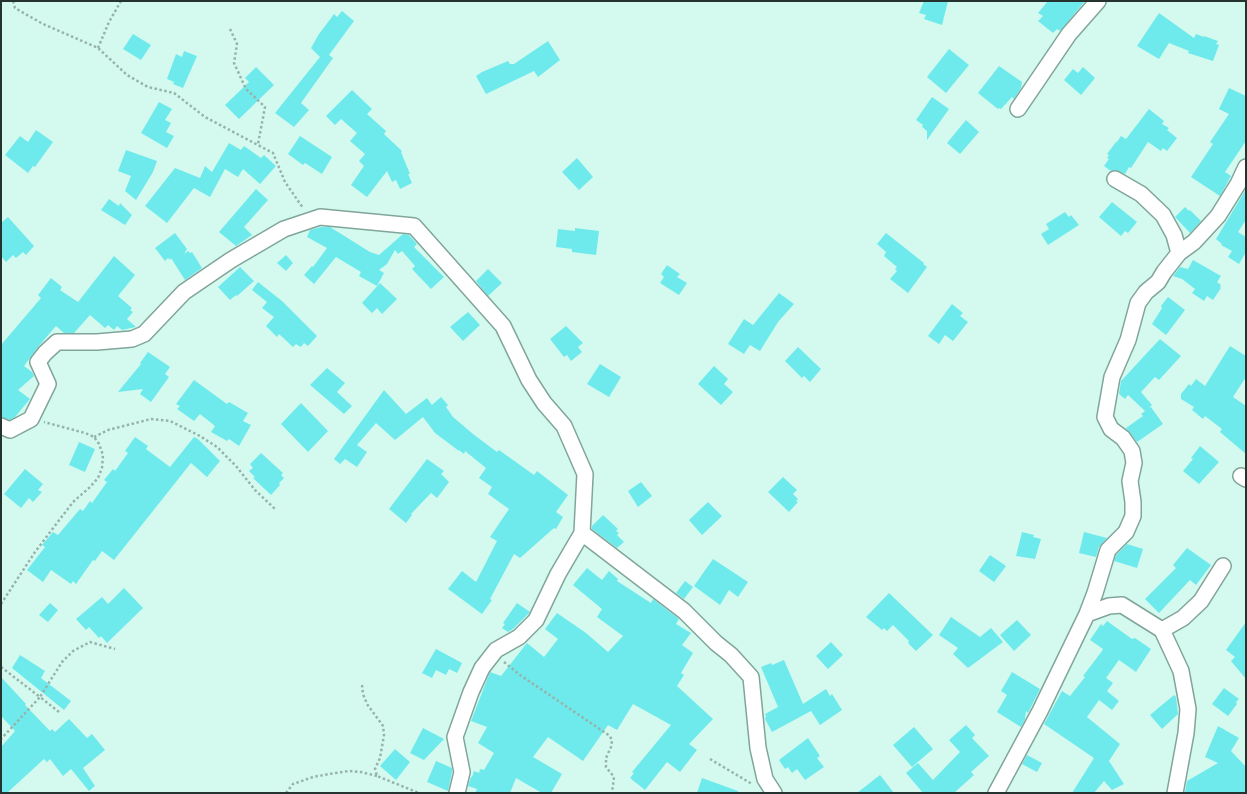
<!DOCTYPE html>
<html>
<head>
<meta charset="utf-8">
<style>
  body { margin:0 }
  #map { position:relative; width:1247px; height:794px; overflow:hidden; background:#d4faef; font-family:"Fira Sans Condensed",sans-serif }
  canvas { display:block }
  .frame { position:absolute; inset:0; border:2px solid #25332f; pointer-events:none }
</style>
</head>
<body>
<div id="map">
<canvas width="1247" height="794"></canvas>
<div class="frame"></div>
</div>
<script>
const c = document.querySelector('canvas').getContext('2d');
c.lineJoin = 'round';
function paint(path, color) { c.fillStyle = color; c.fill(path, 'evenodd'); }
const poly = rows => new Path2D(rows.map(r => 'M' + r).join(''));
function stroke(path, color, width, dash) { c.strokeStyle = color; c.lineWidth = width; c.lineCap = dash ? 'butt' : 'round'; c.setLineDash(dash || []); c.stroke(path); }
paint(poly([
  [924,1,948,1,942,25,924,19,926,15,919,13],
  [1048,1,1085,1,1060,31,1057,29,1053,33,1038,21,1043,16,1038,13],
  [342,11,354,21,329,55,333,58,301,103,309,110,294,127,275,113,320,57,311,48,319,34,334,14,337,17],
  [1159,13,1194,38,1196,34,1204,37,1204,36,1218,41,1216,44,1219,45,1213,61,1188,53,1189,51,1169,43,1159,59,1137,46],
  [133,34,151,45,141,60,123,49],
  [548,41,560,60,538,77,534,71,486,94,476,76,482,72,508,61,510,64,514,64],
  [949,49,969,65,946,93,927,77],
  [184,51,197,56,183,88,173,84,174,82,167,79,176,54,182,57],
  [999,66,1022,82,1021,88,1014,99,1012,97,1001,109,999,108,998,109,978,93],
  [256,67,274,85,239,119,225,105,249,82,245,78],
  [1083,67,1095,78,1081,95,1064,80,1073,69,1078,73],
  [1229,88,1246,96,1246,141,1225,172,1231,176,1220,196,1191,177,1213,144,1210,142,1229,114,1219,109],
  [352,90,372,109,367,114,386,131,384,134,402,151,401,152,410,174,408,174,412,183,400,189,396,180,392,182,387,171,367,197,351,185,364,166,359,161,365,154,350,141,357,133,341,119,335,125,326,116],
  [932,97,949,109,927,140,927,131,922,127,923,125,916,120],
  [159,102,172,109,165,120,171,123,166,132,174,136,167,148,141,133],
  [1149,109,1164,121,1162,124,1169,128,1167,130,1177,138,1167,151,1163,148,1161,151,1148,142,1131,168,1129,167,1125,174,1115,170,1111,171,1104,166,1109,159,1107,158,1109,155,1107,154,1116,142,1117,142,1121,136,1126,139],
  [966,120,979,132,960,154,947,143],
  [36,130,53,142,35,167,33,166,28,173,5,155,20,136,28,142],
  [300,136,332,157,322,174,305,163,303,165,288,154],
  [229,143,241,150,244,146,261,158,264,155,276,166,260,184,243,169,238,177,225,169,210,197,194,188,167,223,145,206,175,168,200,178,205,166,212,172],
  [126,150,157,161,153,172,136,200,125,191,131,176,118,171],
  [577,158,593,177,579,190,562,172],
  [256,189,268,200,244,227,252,235,236,246,219,232],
  [1246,189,1246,220,1238,232,1246,237,1246,252,1239,264,1228,257,1232,251,1221,245,1222,244,1216,239],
  [109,199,119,206,120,203,132,215,125,225,101,210],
  [1112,202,1137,222,1128,233,1125,231,1121,236,1099,217],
  [1185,207,1189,211,1190,210,1201,221,1190,233,1175,217],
  [1065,212,1069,217,1071,215,1079,225,1048,245,1041,234,1049,229,1046,224],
  [8,217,34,246,26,255,23,252,16,258,13,255,6,262,1,256,1,223],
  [321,227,330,227,370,252,379,255,403,234,409,235,417,244,414,247,444,277,431,289,412,269,415,266,402,251,398,254,395,250,387,264,379,270,384,273,377,286,359,276,361,272,336,257,314,284,304,275,312,266,313,267,327,248,307,237,310,230],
  [575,228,599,231,596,255,572,252,572,249,556,247,558,229,575,231],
  [175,233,187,249,184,254,188,251,190,253,192,252,202,268,185,280,171,258,170,260,168,258,165,261,155,248],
  [886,233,924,263,923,264,927,267,908,293,890,279,897,271,895,269,897,267,884,256,886,252,877,244],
  [286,255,293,263,286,271,277,263],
  [114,256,135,275,118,296,132,308,130,310,133,312,127,319,136,327,122,330,117,326,114,330,108,325,105,328,90,315,74,333,64,333,56,326,38,347,24,366,32,372,34,376,18,390,30,399,15,417,10,420,1,417,1,345,41,298,38,295,51,278,62,287,60,290,78,302],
  [1193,260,1221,276,1217,282,1221,285,1220,287,1221,288,1213,300,1207,296,1204,301,1192,293,1195,289,1182,279,1173,276,1180,267,1188,269],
  [667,265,680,274,677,277,687,283,679,295,660,283,664,277,661,274],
  [240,267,254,281,237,296,236,295,230,300,218,287],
  [488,269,502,283,488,296,476,281],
  [258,282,282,301,317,336,308,346,304,343,301,347,296,344,293,347,279,334,277,337,266,326,274,317,262,308,267,302,252,290],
  [380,283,397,299,382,314,377,308,372,313,362,303],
  [779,293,794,304,778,322,760,351,750,345,744,354,728,344,744,319,753,325],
  [1168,297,1185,310,1166,335,1152,324,1162,308,1161,306],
  [952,304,963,313,960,316,968,322,953,341,945,335,939,344,928,336],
  [468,312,480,325,463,341,450,327],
  [566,326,583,343,578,347,582,352,571,361,567,355,564,357,550,339],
  [1160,339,1181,356,1159,380,1155,377,1141,392,1152,405,1149,408,1151,407,1163,424,1137,442,1126,428,1143,416,1141,414,1145,411,1128,395,1125,399,1119,394,1121,381],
  [1230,346,1246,356,1246,377,1233,397,1246,406,1246,454,1220,432,1222,429,1205,416,1203,419,1192,410,1194,407,1181,399,1181,394,1189,384,1191,386,1196,379,1205,386],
  [798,347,821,369,810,382,804,376,802,378,785,361],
  [148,352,170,367,165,374,169,377,151,402,140,394,143,389,118,392,141,364,140,363],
  [600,364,621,377,609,397,587,384],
  [714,366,728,379,724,384,733,392,721,405,698,384],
  [327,368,345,383,337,392,352,406,344,414,310,385],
  [194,380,227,404,229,402,248,413,243,421,251,425,239,446,229,439,227,441,211,432,215,426,200,414,194,421,177,409,180,406,176,404],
  [384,390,406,414,427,398,432,405,441,397,448,405,446,407,453,417,473,434,497,452,499,450,534,475,537,471,568,495,556,512,563,517,556,529,554,528,520,558,514,554,490,599,492,600,482,614,448,589,462,571,476,582,497,541,490,537,509,509,488,494,492,487,479,478,486,468,465,451,464,454,459,450,459,451,435,433,423,417,395,440,376,423,357,445,367,452,357,467,345,459,340,464,334,459],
  [301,403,328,431,308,452,281,424],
  [135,437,148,446,146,449,170,467,194,437,198,439,220,461,207,477,191,463,114,560,102,551,95,561,93,560,76,584,73,581,71,584,51,570,43,582,27,570,45,547,42,545,53,532,58,535,80,509,83,511,90,501,92,503,107,482,104,480,113,469,115,471,128,453,125,451],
  [79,442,95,449,85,472,69,465],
  [1200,446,1219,462,1199,484,1183,471,1193,459,1191,458],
  [261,453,283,473,281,475,284,478,279,483,280,485,271,495,253,478,255,477,249,471,253,468,250,464],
  [427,459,444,471,441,474,449,482,437,498,431,493,411,514,412,515,406,523,389,509],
  [25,469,43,484,38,490,42,492,33,502,29,498,21,508,4,494],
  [783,477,797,490,793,494,798,499,796,501,798,502,789,512,768,492],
  [641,482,652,496,638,507,628,491],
  [708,502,722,516,702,535,689,520],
  [603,515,618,529,616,531,619,533,617,535,624,542,617,548,592,529,592,526],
  [1022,532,1034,535,1033,537,1041,539,1035,559,1016,556],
  [1084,532,1107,538,1099,547,1096,557,1079,553],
  [1127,544,1143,549,1137,568,1114,561,1116,555],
  [1187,548,1211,565,1196,585,1190,580,1159,613,1145,599,1176,568,1173,565],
  [990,555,1006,566,994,582,979,571],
  [713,559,748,582,738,597,729,590,720,605,694,586],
  [587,568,602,580,609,571,618,579,617,581,651,603,653,599,679,619,676,624,691,633,682,645,693,653,681,673,684,675,677,686,713,719,689,744,697,750,680,772,667,762,645,790,630,778,634,773,632,772,671,725,633,704,617,730,608,725,583,761,548,737,533,757,562,774,551,793,542,793,516,778,510,793,475,793,477,789,468,786,471,777,472,777,474,771,479,773,480,769,484,770,494,753,478,743,487,727,471,721,490,672,501,676,527,643,544,657,558,639,545,629,557,613,586,633,608,652,623,636,597,617,602,609,573,585],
  [685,581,693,587,684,599,676,593],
  [124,588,143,608,107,643,101,636,99,638,89,627,86,630,76,619,102,597,108,604],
  [889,593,933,635,916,651,908,643,909,641,893,625,887,631,884,628,882,630,866,617],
  [50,603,58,610,48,622,39,615],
  [517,603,530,612,513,629,508,632,502,628,505,624,503,623],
  [951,617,980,637,991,628,1003,642,968,668,953,654,958,648,939,635],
  [1017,620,1031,635,1014,651,1000,635],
  [1107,621,1132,639,1135,638,1151,649,1136,672,1119,660,1106,678,1113,683,1107,691,1119,701,1112,710,1099,700,1087,717,1120,744,1109,761,1124,784,1112,790,1104,781,1094,793,1072,793,1094,758,1044,724,1062,691,1070,696,1085,677,1083,676,1102,651,1103,649,1090,640,1101,624,1103,626],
  [1246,622,1246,679,1231,661,1235,657,1226,650],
  [831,642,843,655,828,669,816,656],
  [436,649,462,663,457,673,449,669,446,675,436,670,432,678,422,673],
  [20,655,45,671,41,678,71,701,64,710,12,668],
  [784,660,803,704,826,689,830,696,832,694,842,710,820,725,811,711,772,732,765,719,766,716,765,714,778,707,761,667,771,663,772,665],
  [1012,672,1040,689,1028,713,1026,711,1025,719,1021,727,997,712,1007,695,1001,691],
  [1,677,26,704,25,705,50,731,52,729,55,732,69,719,87,738,92,734,105,750,83,768,95,786,89,791,71,769,63,776,50,759,47,762,44,759,7,793,1,793,1,747,15,731,1,716],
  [1224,688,1239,699,1236,702,1237,704,1228,716,1212,704],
  [1174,695,1176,697,1178,714,1162,729,1150,715],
  [966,725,975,735,972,738,989,756,971,772,974,775,954,793,923,793,906,773,918,763,933,780,960,752,949,740],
  [1218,726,1239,738,1231,751,1246,767,1246,793,1185,793,1187,781,1218,763,1205,757],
  [914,727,933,749,912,767,893,745],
  [423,728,444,739,424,760,410,753],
  [808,738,820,756,817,758,824,767,805,780,797,769,792,773,788,767,785,769,779,760],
  [395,749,410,762,396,780,380,766],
  [1027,755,1042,763,1037,772,1022,764],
  [436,761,452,768,452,772,448,791,427,782],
  [880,775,894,793,857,793],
  [702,778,738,791,738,793,697,793]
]), '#6eeaec');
const minor = poly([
  [1018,109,1069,34,1098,1],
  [1115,179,1141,194,1163,215,1174,235,1179,253],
  [1,426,10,430,31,419,48,384,38,362,45,353,57,342,97,342,132,339,144,334,184,292,231,260,284,229,320,217,414,226,503,326,529,380,544,403,564,426,585,474,582,533,684,611,716,643,731,655,751,677,758,748,765,779,774,793],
  [1241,476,1246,479],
  [1087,614,1109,606,1122,605,1162,630,1183,618,1201,601,1223,566],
  [1162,630,1181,671,1188,709,1186,733,1175,793],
  [457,793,462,772,455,737,471,692,482,668,496,650,519,637,536,620,558,574,582,533],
  [996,793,1040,711,1087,614,1095,593,1108,550,1126,532,1133,516,1133,502,1130,481,1134,463,1132,451,1123,438,1111,429,1105,417,1112,377,1128,340,1138,303,1146,292,1158,282,1164,272,1179,253,1194,242,1218,216,1238,184,1246,167]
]);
stroke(minor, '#81a59a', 18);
stroke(poly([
  [13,1,15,8,43,24,98,48,127,75,148,87,174,93,205,117,273,153,285,182,303,208],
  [230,29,237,44,234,63,246,89,265,107,258,144],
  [98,48,109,22,121,1],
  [94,437,108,430,151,419,170,421,200,436,217,447,236,466,255,490,275,509],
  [1,604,35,552,73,502,90,487,98,478,102,468,103,455,99,444,94,437,85,433,44,422],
  [504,662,520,675,610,736,612,741,611,747,606,758,606,767,614,777,612,793],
  [1,667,40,697,1,739],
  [362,685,363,694,367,704,383,726,384,735,380,758,375,769,377,776,419,793],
  [59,712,40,697,62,662,73,651,90,642,115,649],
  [710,759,752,784],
  [286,793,293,784,313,777,329,774,349,771,361,772,377,776]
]), '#96b3ab', 2.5, [2.5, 2.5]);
stroke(minor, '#fff', 15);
</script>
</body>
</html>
